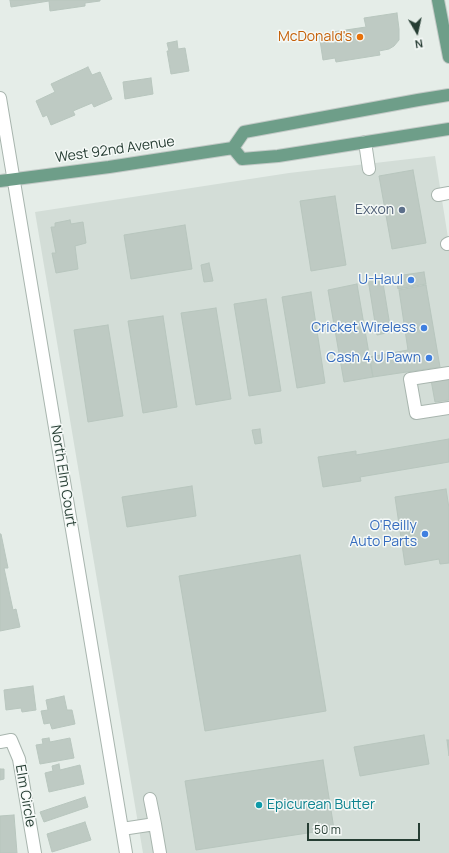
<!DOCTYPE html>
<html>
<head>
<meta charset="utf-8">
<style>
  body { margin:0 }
  #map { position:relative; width:449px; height:853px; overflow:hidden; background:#e5ede8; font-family:Manrope,sans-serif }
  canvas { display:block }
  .north { position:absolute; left:397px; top:12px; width:40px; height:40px; -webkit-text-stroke:3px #f5f9f7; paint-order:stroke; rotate:171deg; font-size:11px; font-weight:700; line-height:16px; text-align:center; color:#263d33 }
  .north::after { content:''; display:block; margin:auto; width:14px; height:18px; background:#263d33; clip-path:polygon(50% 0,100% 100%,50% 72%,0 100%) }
  .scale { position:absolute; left:307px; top:823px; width:113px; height:18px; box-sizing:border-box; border:2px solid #263d33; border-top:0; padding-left:5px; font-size:12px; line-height:14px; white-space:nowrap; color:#263d33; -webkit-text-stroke:3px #f5f9f7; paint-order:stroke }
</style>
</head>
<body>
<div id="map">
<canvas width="449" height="853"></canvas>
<div class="north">N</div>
<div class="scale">50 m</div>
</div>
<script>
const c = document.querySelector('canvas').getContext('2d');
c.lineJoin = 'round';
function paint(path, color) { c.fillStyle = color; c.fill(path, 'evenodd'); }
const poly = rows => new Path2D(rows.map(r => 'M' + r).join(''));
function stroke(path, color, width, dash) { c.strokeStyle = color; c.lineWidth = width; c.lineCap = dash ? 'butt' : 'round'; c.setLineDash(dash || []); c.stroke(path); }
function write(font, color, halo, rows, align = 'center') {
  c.font = font + ' Manrope,sans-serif'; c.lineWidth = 3; c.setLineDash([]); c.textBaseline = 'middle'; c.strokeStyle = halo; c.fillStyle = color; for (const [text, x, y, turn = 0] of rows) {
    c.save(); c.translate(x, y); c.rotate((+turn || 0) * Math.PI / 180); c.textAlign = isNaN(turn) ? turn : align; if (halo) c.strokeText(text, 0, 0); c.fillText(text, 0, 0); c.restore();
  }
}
paint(poly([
  [435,156,449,244,449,853,143,853,35,212,289,173]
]), '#d3ddd7');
const building = poly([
  [10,0,100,0,100,1,85,3,85,6,50,11,49,1,11,7,10,0],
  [397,13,399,29,399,40,394,46,389,49,379,51,380,55,336,62,335,58,323,60,319,34,366,27,364,18,397,13],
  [177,41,178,49,185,48,189,71,171,74,167,51,169,51,167,43,177,41],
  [88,67,92,75,100,72,112,99,94,107,92,103,73,111,75,115,51,125,47,115,43,117,36,101,55,92,51,84,88,67],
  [151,78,153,94,125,99,123,82,151,78],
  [413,170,426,243,392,249,379,176,413,170],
  [335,196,346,265,311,271,300,201,335,196],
  [70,220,71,224,83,222,86,243,75,246,78,269,56,273,52,253,56,253,51,227,55,227,55,223,70,220],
  [185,225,192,269,131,279,124,235,185,225],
  [209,263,213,281,204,282,201,265,209,263],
  [424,272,426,284,398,289,396,276,424,272],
  [382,277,391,332,377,335,368,279,382,277],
  [357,284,373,377,344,382,328,290,357,284],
  [426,285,440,367,373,377,369,357,408,350,399,290,426,285],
  [311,292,325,383,297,388,282,297,311,292],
  [266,299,281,391,249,396,234,304,266,299],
  [216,308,231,399,196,405,181,313,216,308],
  [163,316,177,407,143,413,128,321,163,316],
  [108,325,123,416,88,422,74,330,108,325],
  [449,377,449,400,435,402,431,380,449,377],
  [260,429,262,443,255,444,252,430,260,429],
  [449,439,449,462,360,477,361,481,323,487,318,457,356,451,356,455,449,439],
  [192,486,196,516,127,527,122,497,192,486],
  [446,489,449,508,449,563,440,564,439,559,405,565,395,497,446,489],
  [0,534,1,534,8,568,4,568,13,610,16,609,20,627,0,631,0,534],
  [300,555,326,711,205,731,179,576,300,555],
  [33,686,36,710,22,712,21,708,6,710,4,690,33,686],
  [64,696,67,710,72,710,75,724,52,729,50,723,44,724,41,711,48,710,46,700,64,696],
  [424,735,429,764,360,776,354,747,424,735],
  [49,738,50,742,70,738,74,758,40,764,36,745,43,744,42,739,49,738],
  [447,740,449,740,449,756,447,740],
  [323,760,334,829,196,850,185,781,323,760],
  [59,764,60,770,80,765,84,784,49,792,45,773,53,771,52,766,59,764],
  [0,769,4,769,4,779,0,780,0,769],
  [85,797,88,807,44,822,40,812,85,797],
  [14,815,17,853,0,853,0,816,14,815],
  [85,822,91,840,52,852,47,834,85,822]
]);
paint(building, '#becac3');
stroke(building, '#b8c6be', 1);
const minor = poly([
  [0,98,126,853],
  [365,142,369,169],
  [438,195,449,193],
  [447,244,449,243],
  [449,373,410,379,416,413,449,408],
  [0,742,11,740,19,759,35,853],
  [150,799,155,824],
  [122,829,155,824,160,853]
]);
const major = poly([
  [438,0,449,57],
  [233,148,242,159,278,156,449,129],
  [0,181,109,167,233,148,244,132,418,100,449,95]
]);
stroke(minor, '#a8b5ae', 14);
stroke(major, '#c2c9c6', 14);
stroke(minor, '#fff', 12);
stroke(major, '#6e9e89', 12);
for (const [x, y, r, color] of [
  [360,37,4,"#e8710a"],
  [402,210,4,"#5c6f8a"],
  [411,280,4,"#3f7fe0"],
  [424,328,4,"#3f7fe0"],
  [429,358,4,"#3f7fe0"],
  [425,534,4,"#3f7fe0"],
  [259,805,4,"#0f9aa8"]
]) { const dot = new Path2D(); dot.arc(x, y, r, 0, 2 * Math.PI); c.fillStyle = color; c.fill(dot); stroke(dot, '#f5f9f7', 1.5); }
write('14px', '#c56008', '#f5f9f7', [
  ["McDonald's",352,37]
], 'right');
write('14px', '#263d33', '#f5f9f7', [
  ["West 92nd Avenue",115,150,-8],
  ["North Elm Court",63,476,81],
  ["Elm Circle",25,796,80]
]);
write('14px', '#4e5e75', '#f5f9f7', [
  ["Exxon",394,210]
], 'right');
write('14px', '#366cbe', '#f5f9f7', [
  ["U-Haul",403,280],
  ["Cricket Wireless",416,328],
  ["Cash 4 U Pawn",421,358],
  ["O'Reilly",417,526],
  ["Auto Parts",417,542]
], 'right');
write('14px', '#0d838f', '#f5f9f7', [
  ["Epicurean Butter",267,805]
], 'left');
</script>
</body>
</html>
